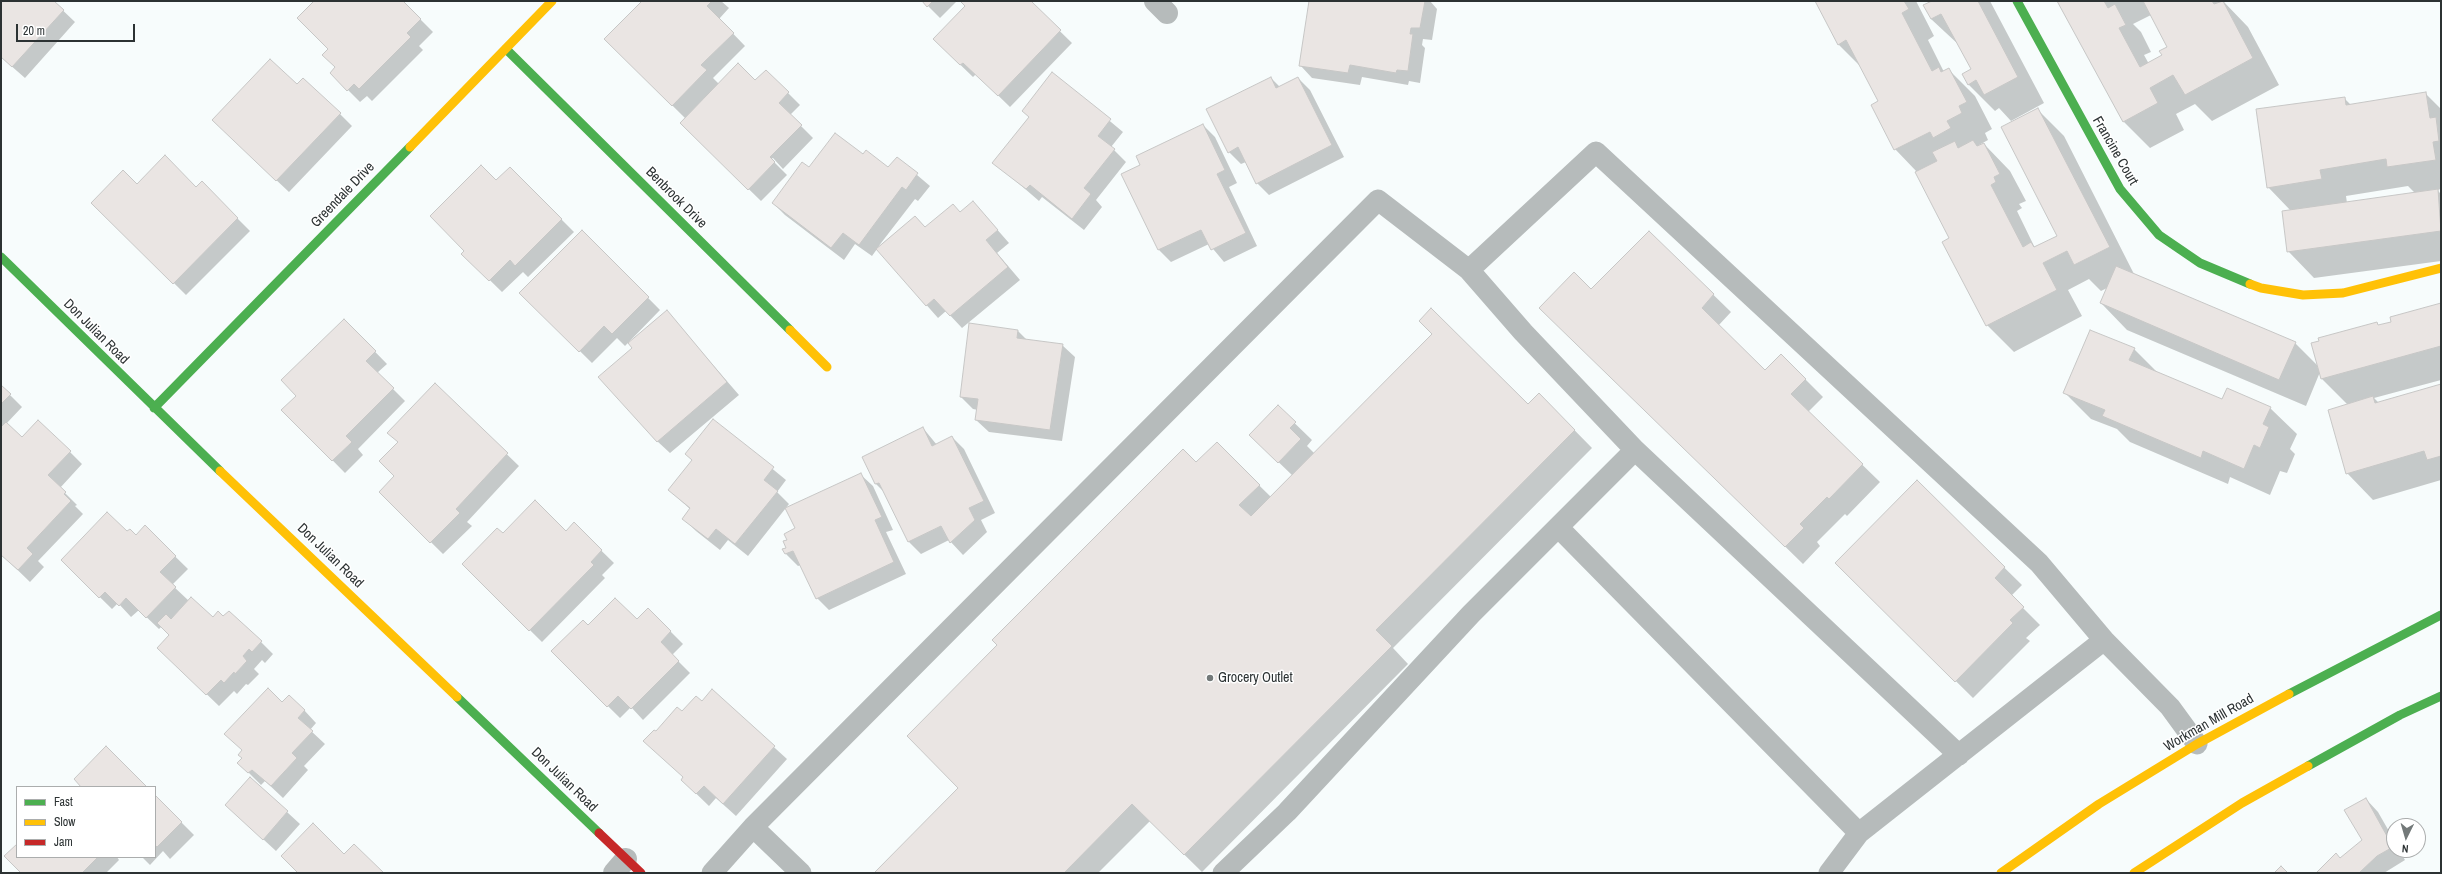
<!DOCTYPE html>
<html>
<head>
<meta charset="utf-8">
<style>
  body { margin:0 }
  #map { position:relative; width:2442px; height:874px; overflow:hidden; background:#f7fcfc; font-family:"Archivo Narrow",sans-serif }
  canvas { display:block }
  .frame { position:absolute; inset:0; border:2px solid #2c3233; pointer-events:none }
  .legend { position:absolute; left:16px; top:786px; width:140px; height:72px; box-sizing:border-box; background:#fff; border:1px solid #abadad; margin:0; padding:5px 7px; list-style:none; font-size:12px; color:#2c3233 }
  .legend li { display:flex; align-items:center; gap:8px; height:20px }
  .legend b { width:20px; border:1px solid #abadad }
  .north { position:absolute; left:2386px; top:818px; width:40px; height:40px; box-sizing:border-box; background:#fff; border:1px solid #abadad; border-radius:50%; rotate:185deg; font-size:11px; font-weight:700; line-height:16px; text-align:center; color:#2c3233 }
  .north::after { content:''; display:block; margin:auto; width:14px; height:18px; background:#737979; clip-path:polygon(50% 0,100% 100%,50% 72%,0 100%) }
  .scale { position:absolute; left:16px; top:24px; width:119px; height:18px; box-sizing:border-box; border:2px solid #2c3233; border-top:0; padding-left:5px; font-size:12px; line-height:14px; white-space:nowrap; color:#2c3233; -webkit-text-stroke:3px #fff; paint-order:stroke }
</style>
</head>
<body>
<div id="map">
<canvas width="2442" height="874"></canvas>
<div class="frame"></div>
<ul class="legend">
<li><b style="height:5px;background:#4caf50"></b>Fast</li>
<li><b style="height:5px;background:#ffc107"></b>Slow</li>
<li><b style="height:5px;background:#c62828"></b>Jam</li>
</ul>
<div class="north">N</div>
<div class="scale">20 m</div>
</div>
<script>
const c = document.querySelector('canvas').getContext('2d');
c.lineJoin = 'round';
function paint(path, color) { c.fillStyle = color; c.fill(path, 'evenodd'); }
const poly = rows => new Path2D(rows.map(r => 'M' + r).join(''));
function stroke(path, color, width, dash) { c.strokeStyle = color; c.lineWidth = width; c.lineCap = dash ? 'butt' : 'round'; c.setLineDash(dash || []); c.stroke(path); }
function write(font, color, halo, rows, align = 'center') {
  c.font = font + ' "Archivo Narrow",sans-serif'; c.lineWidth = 3; c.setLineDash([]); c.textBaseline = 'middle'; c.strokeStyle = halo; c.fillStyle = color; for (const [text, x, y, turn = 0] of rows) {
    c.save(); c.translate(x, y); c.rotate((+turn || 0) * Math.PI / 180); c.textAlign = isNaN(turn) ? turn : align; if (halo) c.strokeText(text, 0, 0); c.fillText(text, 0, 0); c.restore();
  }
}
paint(poly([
  [1,1,53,1,75,22,25,78,1,57],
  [316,1,402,1,433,32,419,46,423,50,372,101,367,96,360,102,331,73,336,68],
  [643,1,721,1,729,8,719,19,745,46,713,78,719,84,755,81,766,71,800,105,790,115,813,138,783,169,773,158,771,159,787,175,761,201,681,123,685,118,605,39],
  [923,1,957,1,940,18],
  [961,1,1029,1,1072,43,1010,107,976,74,973,77,946,51,966,6],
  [1310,1,1430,1,1437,9,1432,40,1423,39,1422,45,1425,48,1420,83,1409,81,1408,85,1362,77,1360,85,1312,78,1300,65],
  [1816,1,1916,1,1934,36,1928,40,1944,72,1948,69,1975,96,1992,129,1985,133,1988,140,1979,145,1984,144,2010,171,2026,201,2019,204,2022,208,2017,211,2035,248,2058,236,2038,110,2064,136,2134,274,2295,343,2319,367,2376,323,2379,326,2392,322,2441,304,2441,380,2374,398,2379,403,2441,385,2441,480,2373,500,2347,473,2348,405,2322,379,2320,372,2306,406,2127,330,2101,303,2107,288,2101,291,2089,279,2068,290,2082,316,2014,352,1987,325,1950,239,1917,172,1895,149,1879,101,1861,67,1838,44],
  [1934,1,1990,1,2044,103,2011,121,1999,108,1995,111,1968,84,1972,70,1959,45,1931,19],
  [2059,1,2223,1,2248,27,2279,85,2212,121,2195,104,2176,114,2184,130,2150,148,2123,121],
  [2151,15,2168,47,2164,56,2149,64,2144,55,2151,52,2141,32,2133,24],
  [1052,73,1123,132,1111,147,1126,162,1096,200,1102,207,1084,230,1042,197,1039,201,994,162,1029,117,1023,111],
  [1271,78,1280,87,1298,78,1310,90,1344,157,1269,195,1257,183,1246,162,1241,164,1229,152],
  [297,86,340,114,352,126,289,192,225,132],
  [2426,94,2441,109,2441,189,2437,190,2441,194,2441,261,2314,278,2288,251,2291,211,2268,187,2344,98,2351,105],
  [2408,186,2415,193,2347,203,2346,196],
  [1203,125,1215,137,1237,183,1229,187,1257,246,1224,262,1209,244,1171,262,1159,250,1122,174,1141,165],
  [863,155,889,168,897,158,930,186,918,201,915,199,878,247,915,217,926,228,960,213,973,202,1009,243,997,253,1020,280,962,328,946,311,938,318,877,249,872,256,855,244,844,260,785,215,773,203,810,168],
  [510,168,574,232,528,277,523,272,502,292,463,254,496,182],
  [202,183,250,231,186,295,93,203,137,186,196,188],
  [582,231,660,310,625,346,617,338,592,363,521,293],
  [1649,232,1731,312,1718,326,1765,371,1781,355,1823,397,1808,412,1880,482,1847,516,1845,514,1817,542,1820,546,1803,564,1558,325],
  [667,312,739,395,670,453,657,441,634,348],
  [344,320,387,364,377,373,405,401,358,449,363,455,345,473,283,410,298,396],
  [1018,331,1027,340,1062,345,1075,357,1062,441,989,432,976,420,978,410,973,409,961,397],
  [2090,331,2134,349,2159,374,2222,400,2270,408,2297,434,2290,449,2295,454,2287,473,2280,471,2270,495,2230,477,2228,484,2130,442,2117,429,2091,419,2064,392],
  [435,385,519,466,467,522,472,526,443,554,380,492,395,476,399,443,389,433],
  [1,386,22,407,6,424,22,438,70,452,82,464,60,488,77,505,75,506,83,514,38,561,44,567,30,582,1,554],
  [1539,394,1592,448,1393,648,1408,664,1202,872,1150,821,1098,873,875,873,960,788,1196,464,1217,444,1271,497,1293,476,1268,452,1278,407,1312,440,1307,446,1315,454,1528,405],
  [713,420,786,480,777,492,789,504,748,556,728,540,720,550,696,531,683,518,690,509,669,490,693,460],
  [923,428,937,445,952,437,964,449,995,513,981,520,987,532,963,555,949,540,921,554,909,542,884,492,876,484],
  [860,474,873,486,893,530,886,532,906,574,829,610,817,598,801,565,798,566,786,554,788,540,797,529],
  [1917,482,2022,585,2011,596,2040,625,2026,638,2030,641,1973,698,1836,563],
  [574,524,614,563,602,575,605,578,542,642,463,564,503,535,566,532],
  [145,527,188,569,172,585,189,601,213,619,223,617,261,642,273,654,265,663,262,660,254,669,259,674,248,685,246,684,237,694,234,691,219,706,171,660,170,635,162,626,159,629,139,610,131,617,118,603,112,609,62,560,127,533,136,536],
  [648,609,683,644,672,655,690,673,643,720,631,707,620,718,552,651,588,627,637,620],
  [712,691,787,759,736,816,716,798,709,806,682,780,684,778,656,733,682,713,702,703],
  [282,703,304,710,316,723,310,730,325,744,304,766,308,770,283,798,265,781,261,785,239,763],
  [250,778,300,824,276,851,226,805],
  [155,796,194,835,170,859,163,851,150,865,142,857,155,857],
  [2366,799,2378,812,2394,840,2394,850,2399,850,2405,860,2384,873,2317,873,2340,859,2363,840],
  [17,845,17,857,117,857,119,860,106,873,22,873,6,856]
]), '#0003');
const building = poly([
  [1,1,54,1,64,10,12,67,1,57,1,1],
  [314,1,403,1,421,19,407,33,411,37,359,89,354,84,347,91,330,73,335,67,322,55,328,49,297,18,314,1],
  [642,1,712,1,707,6,734,33,701,65,707,70,672,106,604,39,642,1],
  [922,1,933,1,927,7,922,1],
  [960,1,1031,1,1061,30,998,96,963,63,960,65,933,39,965,6,960,1],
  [1309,1,1425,1,1420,28,1411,28,1410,34,1413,34,1408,71,1397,70,1396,73,1350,65,1348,73,1299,66,1309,1],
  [1815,1,1904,1,1909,9,1902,13,1932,71,1939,67,1941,72,1949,68,1967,102,1959,106,1962,113,1947,121,1951,128,1933,138,1930,132,1894,150,1871,105,1878,101,1846,40,1838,45,1815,1],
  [1932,1,1978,1,2018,77,1984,95,1976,80,1968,85,1962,74,1971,69,1941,14,1931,19,1923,5,1932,1],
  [2057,1,2104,1,2108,8,2115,4,2126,25,2119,28,2140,67,2162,55,2159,51,2167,47,2143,1,2212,1,2214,4,2223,1,2253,58,2185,95,2173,75,2150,88,2158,103,2123,122,2057,1],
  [270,59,297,84,303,78,341,113,276,181,212,120,270,59],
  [738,63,755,80,766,70,789,92,779,103,802,125,770,157,775,162,748,190,680,123,738,63],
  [1052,72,1111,119,1098,136,1115,149,1084,188,1091,194,1072,219,1030,185,1026,189,992,163,1029,117,1022,111,1052,72],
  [1271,77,1276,88,1298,77,1332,145,1256,184,1238,147,1228,153,1206,109,1271,77],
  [2426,92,2430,118,2436,117,2439,141,2433,142,2436,160,2387,167,2386,159,2320,170,2322,179,2267,188,2256,109,2345,97,2346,105,2426,92],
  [2038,108,2110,247,2074,265,2067,251,2043,263,2057,290,1986,326,1942,242,1949,238,1915,172,1937,161,1932,152,1955,141,1958,148,1973,140,1977,146,1984,143,2000,174,1994,177,1996,182,1991,185,2023,247,2031,242,2034,247,2057,236,2001,127,2038,108],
  [1203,124,1225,170,1217,174,1246,233,1211,250,1201,230,1158,250,1121,174,1140,165,1136,156,1203,124],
  [835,133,863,154,866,150,888,167,897,157,918,173,906,190,902,187,859,245,843,233,831,248,772,203,802,162,809,167,835,133],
  [165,155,196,187,202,181,238,218,173,284,91,203,123,170,137,184,165,155],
  [481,165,496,180,510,167,562,219,515,266,510,260,489,281,461,254,464,251,430,216,481,165],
  [2438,189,2441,231,2287,252,2282,211,2438,189],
  [973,201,998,230,986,240,1008,267,950,316,934,299,926,306,876,249,915,216,925,227,953,204,960,212,973,201],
  [582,230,649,297,612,334,604,326,579,352,519,293,582,230],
  [1649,231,1714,294,1702,308,1765,370,1781,354,1806,379,1791,394,1863,464,1829,499,1827,497,1800,524,1804,528,1785,547,1539,308,1574,272,1591,289,1649,231],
  [2116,266,2296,342,2279,380,2100,303,2116,266],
  [2441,303,2441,346,2321,379,2311,343,2319,341,2318,338,2377,322,2378,325,2391,322,2390,317,2441,303],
  [1431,308,1528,404,1539,393,1575,430,1376,630,1392,646,1184,855,1132,804,1064,873,874,873,958,788,907,736,997,645,992,640,1183,449,1196,462,1217,442,1260,485,1239,505,1251,516,1432,334,1419,321,1431,308],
  [667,310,727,382,657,442,598,377,632,348,628,343,667,310],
  [344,319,376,351,366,361,394,388,346,436,352,442,332,461,281,410,296,396,281,380,344,319],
  [969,323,1018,330,1017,338,1063,344,1050,430,975,420,978,399,960,397,969,323],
  [2090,330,2135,348,2129,360,2222,399,2227,388,2271,407,2263,424,2269,427,2260,448,2254,445,2244,469,2203,451,2201,458,2102,416,2105,410,2063,393,2090,330],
  [435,383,508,453,456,509,460,513,430,543,379,492,394,476,379,461,398,442,387,433,435,383],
  [2441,384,2441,456,2427,460,2424,451,2346,474,2328,410,2373,396,2375,403,2441,384],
  [1,385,11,394,1,404,1,385],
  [1278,405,1296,422,1290,428,1301,439,1278,463,1249,435,1278,405],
  [713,419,774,467,764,480,778,491,735,544,716,529,708,539,682,519,690,508,668,490,692,460,685,454,713,419],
  [38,420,71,451,48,475,66,492,64,494,71,501,27,548,33,554,18,570,1,555,1,427,6,422,22,437,38,420],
  [923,427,932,446,952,436,984,501,969,508,975,520,950,543,941,526,908,542,879,483,875,484,862,457,923,427],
  [861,473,882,517,875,520,894,562,816,599,793,551,785,554,782,549,786,548,783,541,787,540,784,534,795,528,785,508,861,473],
  [1917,480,2005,567,1995,578,2024,607,2010,620,2013,623,1955,682,1835,563,1917,480],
  [535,500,566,531,574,522,602,550,591,562,594,565,529,631,462,564,497,528,503,533,535,500],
  [107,512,127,531,130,529,136,535,145,525,176,556,160,572,176,587,146,618,126,598,119,606,105,592,99,598,61,560,107,512],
  [191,597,213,617,218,611,223,616,229,611,262,641,252,652,249,649,243,656,247,661,235,674,234,672,224,683,221,680,206,695,157,648,169,635,157,623,166,614,171,619,191,597],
  [615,598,637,619,648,608,671,631,661,642,679,661,631,709,618,696,607,707,551,651,583,620,588,625,615,598],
  [268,688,282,702,289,695,305,710,298,718,313,731,292,753,297,758,271,786,252,770,248,773,237,763,242,758,238,755,242,750,224,734,268,688],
  [712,689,775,746,723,804,704,786,696,794,681,780,683,777,643,741,654,730,656,731,677,707,682,711,696,696,702,701,712,689],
  [106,746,147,787,81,787,74,779,106,746],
  [250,777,288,811,263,840,225,805,250,777],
  [155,795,182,822,157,847,155,845,155,795],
  [2366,798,2393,847,2377,856,2359,873,2316,873,2336,853,2340,858,2362,840,2344,810,2366,798],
  [313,823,344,854,354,844,384,873,298,873,281,856,313,823],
  [17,844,17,857,98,857,82,873,21,873,4,856,17,844],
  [2281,866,2288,873,2274,873,2281,866]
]);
paint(building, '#eae5e3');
stroke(building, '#c7c7c6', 1);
stroke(poly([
  [1635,450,1959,755],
  [1558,527,1635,450,1523,332,1469,270,1596,152,2039,563,2104,640,2170,707,2197,744],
  [753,827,801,873],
  [1859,833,2104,640],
  [712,873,753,827,1378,200,1469,270],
  [1223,873,1287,812,1471,614,1558,527,1859,833,1829,873]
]), '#b6bbbb', 21);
stroke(poly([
  [1155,1,1167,13],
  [614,873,626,859]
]), '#b6bbbb', 22);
stroke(poly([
  [2017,1,2120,189,2159,235,2200,263,2250,284],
  [506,49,790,330],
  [1,257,220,471],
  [154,408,410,147],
  [2289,694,2441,615],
  [457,697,599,833],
  [2308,766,2400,715,2441,696]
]), '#4caf50', 9);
stroke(poly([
  [410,147,552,1],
  [2250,284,2261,288,2303,295,2343,293,2441,268],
  [790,330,827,367],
  [220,471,457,697],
  [2001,873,2099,804,2197,744,2289,694],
  [2134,873,2242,803,2308,766]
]), '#ffc107', 9);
stroke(poly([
  [599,833,641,873]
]), '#c62828', 9);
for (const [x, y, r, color] of [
  [1210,678,4,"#737979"]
]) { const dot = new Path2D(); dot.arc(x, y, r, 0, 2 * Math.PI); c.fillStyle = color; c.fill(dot); stroke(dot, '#fff', 1.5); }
write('14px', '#2c3233', '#fff', [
  ["Francine Court",2115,151,60],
  ["Greendale Drive",343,195,-46],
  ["Benbrook Drive",676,198,45],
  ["Don Julian Road",96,332,45],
  ["Don Julian Road",330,556,44],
  ["Workman Mill Road",2209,723,-30],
  ["Don Julian Road",564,780,44]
]);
write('14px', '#2c3233', '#fff', [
  ["Grocery Outlet",1218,678]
], 'left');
</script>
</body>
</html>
